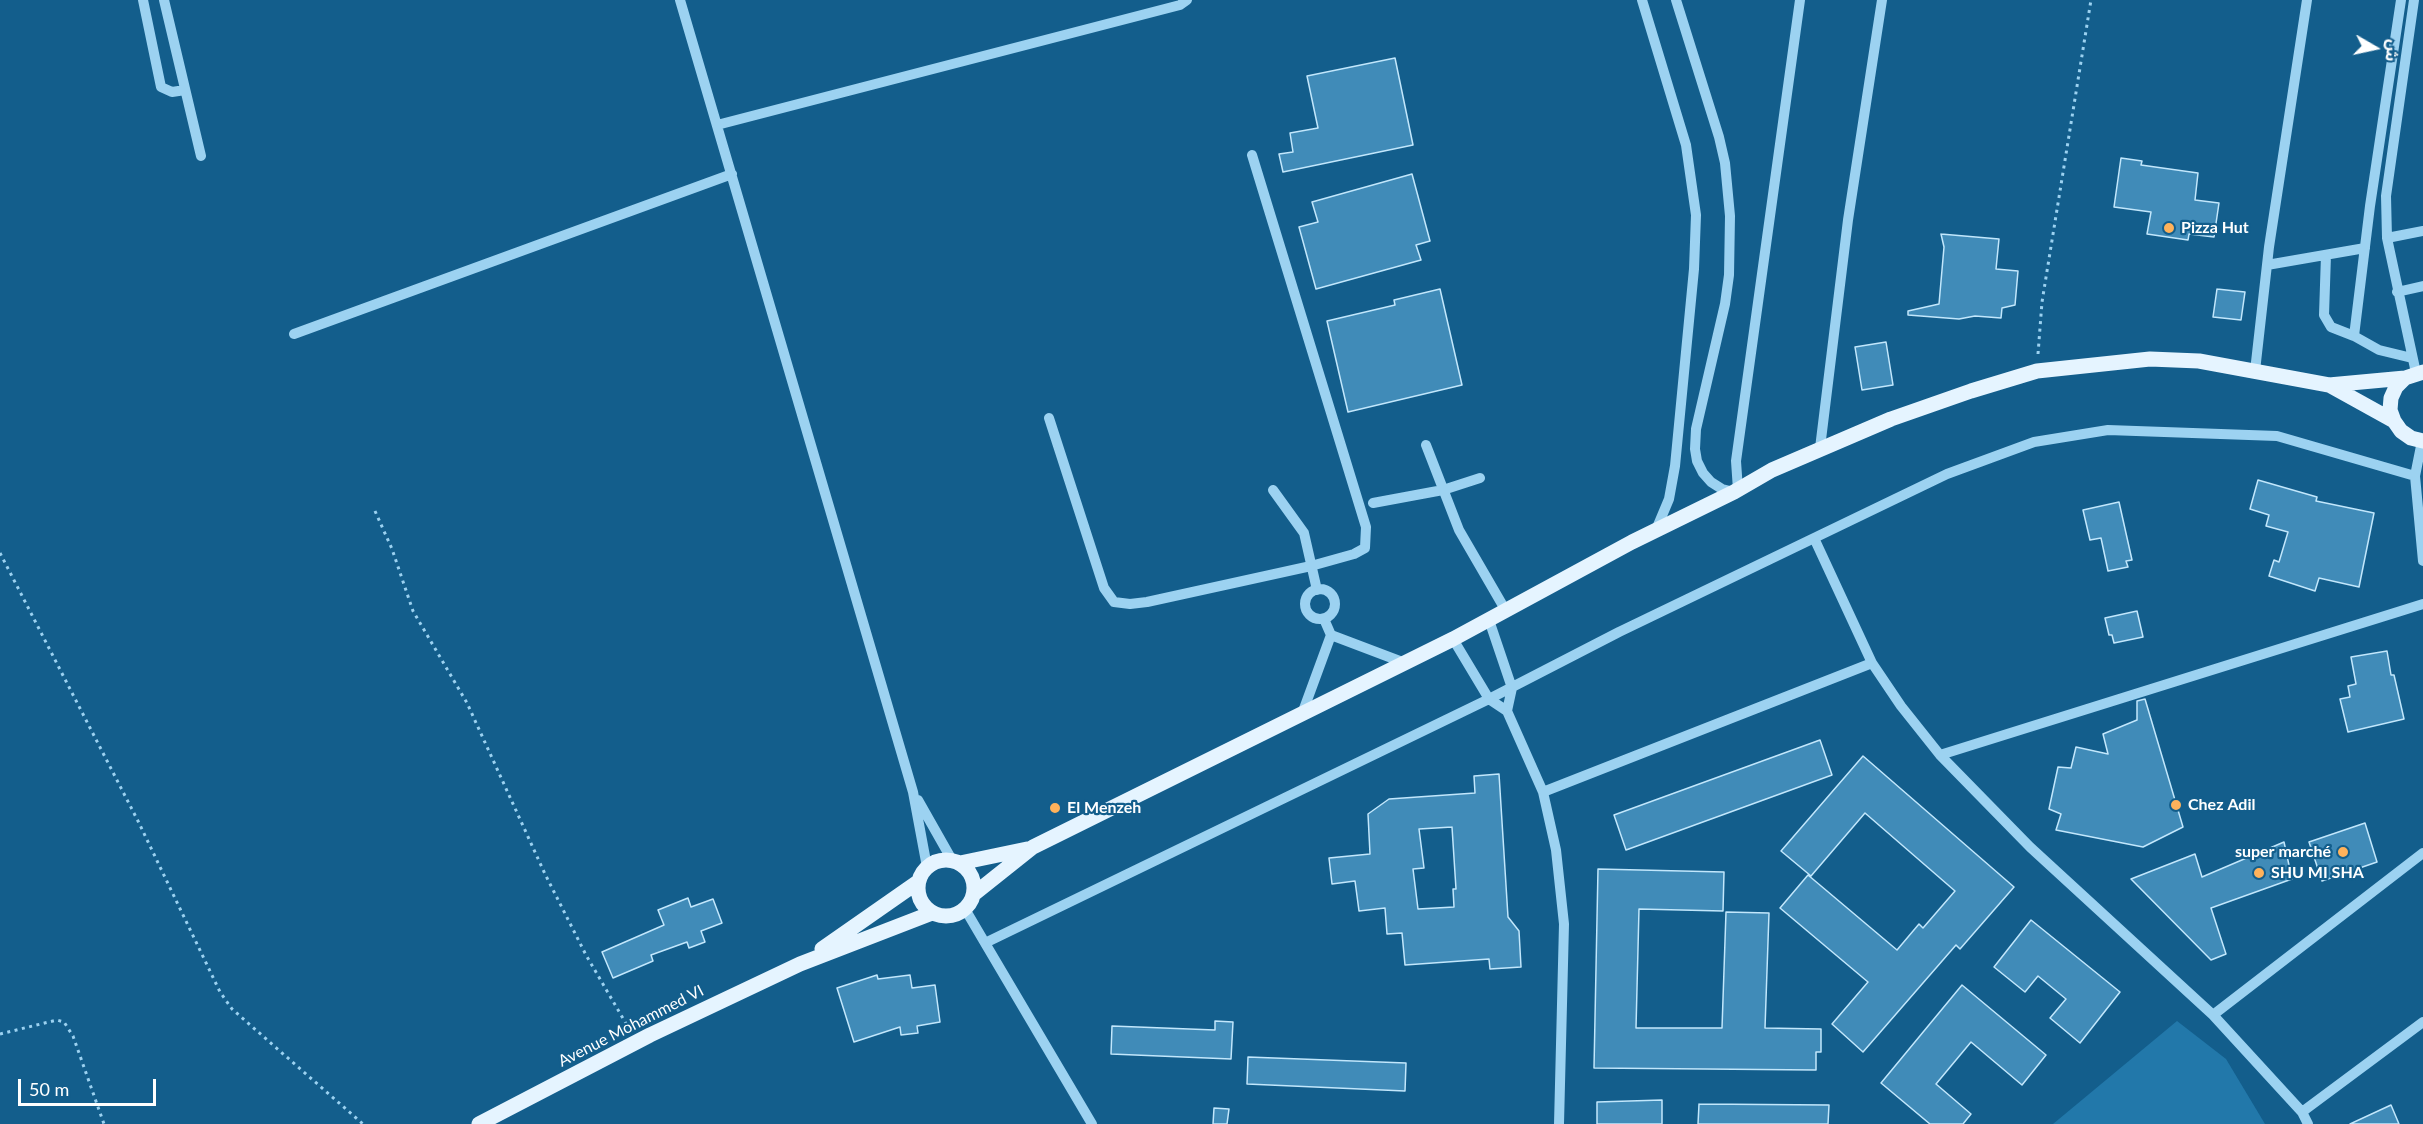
<!DOCTYPE html>
<html>
<head>
<meta charset="utf-8">
<style>
  body { margin:0 }
  #map { position:relative; width:2423px; height:1124px; overflow:hidden; background:#135e8c; font-family:Lato,"Noto Sans Arabic",sans-serif }
  canvas { display:block }
  .north { position:absolute; left:2345px; top:18px; width:60px; height:60px; -webkit-text-stroke:4px #135e8c; paint-order:stroke; rotate:99deg; font-size:16px; font-weight:700; line-height:24px; text-align:center; color:#fff }
  .north::after { content:''; display:block; margin:auto; width:21px; height:27px; background:#fff; clip-path:polygon(50% 0,100% 100%,50% 72%,0 100%) }
  .scale { position:absolute; left:18px; top:1079px; width:138px; height:27px; box-sizing:border-box; border:3px solid #fff; border-top:0; padding-left:8px; font-size:18px; line-height:21px; white-space:nowrap; color:#fff; -webkit-text-stroke:4px #135e8c; paint-order:stroke }
</style>
</head>
<body>
<div id="map">
<canvas width="2423" height="1124"></canvas>
<div class="north">ش</div>
<div class="scale">50 m</div>
</div>
<script>
const c = document.querySelector('canvas').getContext('2d');
c.lineJoin = 'round';
function paint(path, color) { c.fillStyle = color; c.fill(path, 'evenodd'); }
const poly = rows => new Path2D(rows.map(r => 'M' + r).join(''));
function stroke(path, color, width, dash) { c.strokeStyle = color; c.lineWidth = width; c.lineCap = dash ? 'butt' : 'round'; c.setLineDash(dash || []); c.stroke(path); }
function write(font, color, halo, rows, align = 'center') {
  c.font = font + ' Lato,sans-serif'; c.lineWidth = 4.5; c.setLineDash([]); c.textBaseline = 'middle'; c.strokeStyle = halo; c.fillStyle = color; for (const [text, x, y, turn = 0] of rows) {
    c.save(); c.translate(x, y); c.rotate((+turn || 0) * Math.PI / 180); c.textAlign = isNaN(turn) ? turn : align; if (halo) c.strokeText(text, 0, 0); c.fillText(text, 0, 0); c.restore();
  }
}
paint(poly([
  [2177,1021,2226,1059,2265,1124,2053,1124]
]), '#2278aa');
const building = poly([
  [1395,58,1413,145,1283,172,1279,154,1293,152,1290,133,1318,128,1307,76,1395,58],
  [2121,158,2142,161,2141,165,2198,173,2195,200,2219,203,2214,237,2189,234,2188,240,2147,234,2151,212,2114,207,2121,158],
  [1412,174,1430,241,1416,245,1421,260,1316,289,1299,227,1318,222,1312,202,1412,174],
  [1941,234,1999,239,1996,269,2018,271,2015,305,2002,308,2001,318,1975,316,1959,319,1908,315,1908,311,1939,304,1944,247,1941,234],
  [1440,289,1462,385,1348,412,1327,321,1395,305,1394,300,1440,289],
  [2217,289,2245,292,2241,320,2213,317,2217,289],
  [1886,342,1893,385,1862,390,1855,347,1886,342],
  [2258,480,2317,497,2316,501,2374,513,2359,587,2319,578,2315,591,2269,576,2274,560,2279,562,2288,532,2266,526,2269,515,2250,509,2258,480],
  [2119,502,2132,560,2126,561,2128,567,2108,571,2101,538,2090,540,2083,510,2119,502],
  [2137,611,2143,637,2114,643,2112,635,2109,635,2105,618,2137,611],
  [2387,651,2391,675,2394,675,2404,719,2348,732,2340,699,2350,697,2348,686,2356,684,2351,657,2387,651],
  [2145,699,2183,827,2143,847,2056,830,2061,814,2049,809,2058,767,2071,768,2076,747,2108,754,2103,734,2137,720,2137,701,2145,699],
  [1820,740,1832,775,1626,850,1614,815,1820,740],
  [1863,756,2014,887,1960,949,1956,945,1863,1052,1832,1024,1868,982,1780,908,1808,875,1897,950,1919,924,1923,928,1955,891,1865,813,1811,876,1781,851,1863,756],
  [1499,774,1508,917,1519,931,1521,967,1490,969,1489,959,1405,965,1402,933,1387,934,1385,908,1359,911,1355,881,1332,884,1329,858,1370,854,1368,814,1389,799,1475,793,1474,776,1499,774],
  [1452,827,1456,889,1453,889,1454,907,1418,909,1413,869,1424,868,1419,829,1452,827],
  [2365,823,2377,862,2322,881,2309,842,2365,823],
  [2284,842,2292,879,2211,908,2226,954,2211,960,2131,879,2195,854,2202,877,2284,842],
  [1598,869,1724,872,1723,911,1639,909,1636,1028,1722,1028,1726,912,1769,913,1765,1028,1821,1029,1821,1052,1816,1052,1816,1070,1594,1068,1598,869],
  [688,898,691,907,713,899,722,923,701,931,705,942,689,948,687,942,651,955,653,961,613,978,602,952,664,925,658,910,688,898],
  [2031,920,2120,992,2080,1043,2050,1018,2066,999,2038,976,2025,992,1994,967,2031,920],
  [877,975,878,979,910,975,912,988,935,985,940,1022,917,1026,918,1033,901,1035,900,1027,854,1042,837,988,877,975],
  [1962,985,2046,1055,2022,1085,1971,1042,1936,1084,1971,1114,1963,1124,1930,1124,1881,1083,1962,985],
  [1215,1021,1233,1022,1231,1059,1111,1054,1112,1026,1215,1030,1215,1021],
  [1248,1057,1406,1063,1405,1091,1247,1084,1248,1057],
  [1662,1100,1662,1124,1597,1124,1597,1102,1662,1100],
  [1699,1104,1829,1105,1828,1124,1698,1124,1699,1104],
  [2391,1105,2399,1124,2350,1124,2391,1105],
  [1214,1108,1229,1109,1227,1124,1213,1124,1214,1108]
]);
paint(building, '#408bb8');
stroke(building, '#c2e7fc', 1.5);
stroke(poly([
  [2038,354,2042,302,2091,0],
  [375,511,392,549,413,611,467,703,545,874,586,955,628,1027],
  [0,553,138,821,220,992,232,1009,363,1124],
  [0,1034,57,1020,64,1022,73,1036,104,1124]
]), '#9cd2f1', 3, [3, 4.5]);
stroke(poly([
  [143,0,161,87,172,92,185,90],
  [164,0,201,156],
  [680,0,913,792,927,867],
  [1642,0,1686,145,1696,215,1694,269,1675,466,1669,499,1656,530],
  [1676,0,1719,137,1725,163,1730,216,1729,275,1725,304,1696,429,1695,449,1697,461,1703,473,1711,482,1722,489,1734,492],
  [2401,0,2370,206,2354,336,2379,350,2412,358],
  [2414,0,2386,196,2387,238,2416,373],
  [717,125,1180,5,1187,0],
  [2387,238,2423,231],
  [2326,255,2324,315,2331,327,2354,336],
  [2267,265,2365,248],
  [2397,292,2423,286],
  [294,334,732,174],
  [2255,371,2269,247,2307,0],
  [1049,418,1104,588,1114,602,1130,604,1147,602,1311,566,1354,554,1365,548,1366,527,1252,155],
  [2422,441,2415,476,2423,561],
  [1426,445,1459,530,1506,611],
  [1820,448,1848,220,1882,0],
  [1273,490,1304,533,1317,590],
  [1738,490,1736,461,1800,0],
  [1373,503,1443,490,1480,478],
  [1814,538,1872,663,1901,706,1940,755,2030,847,2213,1015,2302,1112,2308,1124],
  '1305 604a15 15 0 1 1 30 0a15 15 0 1 1-30 0Z',
  [1324,619,1331,635,1405,663],
  [1489,620,1512,688,1507,711],
  [1453,639,1489,699,1507,711,1543,792,1556,850,1564,924,1559,1124],
  [1302,714,1331,635],
  [1940,755,2423,604],
  [1543,792,1872,663],
  [918,800,952,860],
  [965,909,985,943],
  [2213,1015,2423,853],
  [2302,1112,2423,1022],
  [1092,1124,985,943,1489,699,1619,632,1947,474,2034,442,2108,430,2277,436,2415,476]
]), '#9cd2f1', 10);
stroke(poly([
  [2423,372,2405,378,2396,387,2391,398,2390,410,2394,421,2401,431,2411,438,2423,441],
  [2329,385,2394,421],
  '918 888a28 28 0 1 1 56 0a28 28 0 1 1-56 0Z',
  [960,863,1027,849],
  [974,894,1033,847,1453,639,1632,542,1734,492,1772,470,1891,419,1971,391,2037,371,2150,359,2199,361,2329,385,2405,378],
  [822,949,918,882],
  [479,1124,650,1035,800,964,932,913]
]), '#e5f4ff', 15);
for (const [x, y, r, color] of [
  [2169,228,6,"#ffb25b"],
  [2176,805,6,"#ffb25b"],
  [1055,808,6,"#ffb25b"],
  [2343,852,6,"#ffb25b"],
  [2259,873,6,"#ffb25b"]
]) { const dot = new Path2D(); dot.arc(x, y, r, 0, 2 * Math.PI); c.fillStyle = color; c.fill(dot); stroke(dot, '#135e8c', 2); }
write('bold 16px', '#fff', '#135e8c', [
  ["Pizza Hut",2181,228],
  ["Chez Adil",2188,805],
  ["El Menzeh",1067,808],
  ["super marché",2331,852,"right"],
  ["SHU MI SHA",2271,873]
], 'left');
write('16px', '#fff', '#135e8c', [
  ["Avenue Mohammed VI",631,1026,-27]
]);
</script>
</body>
</html>
